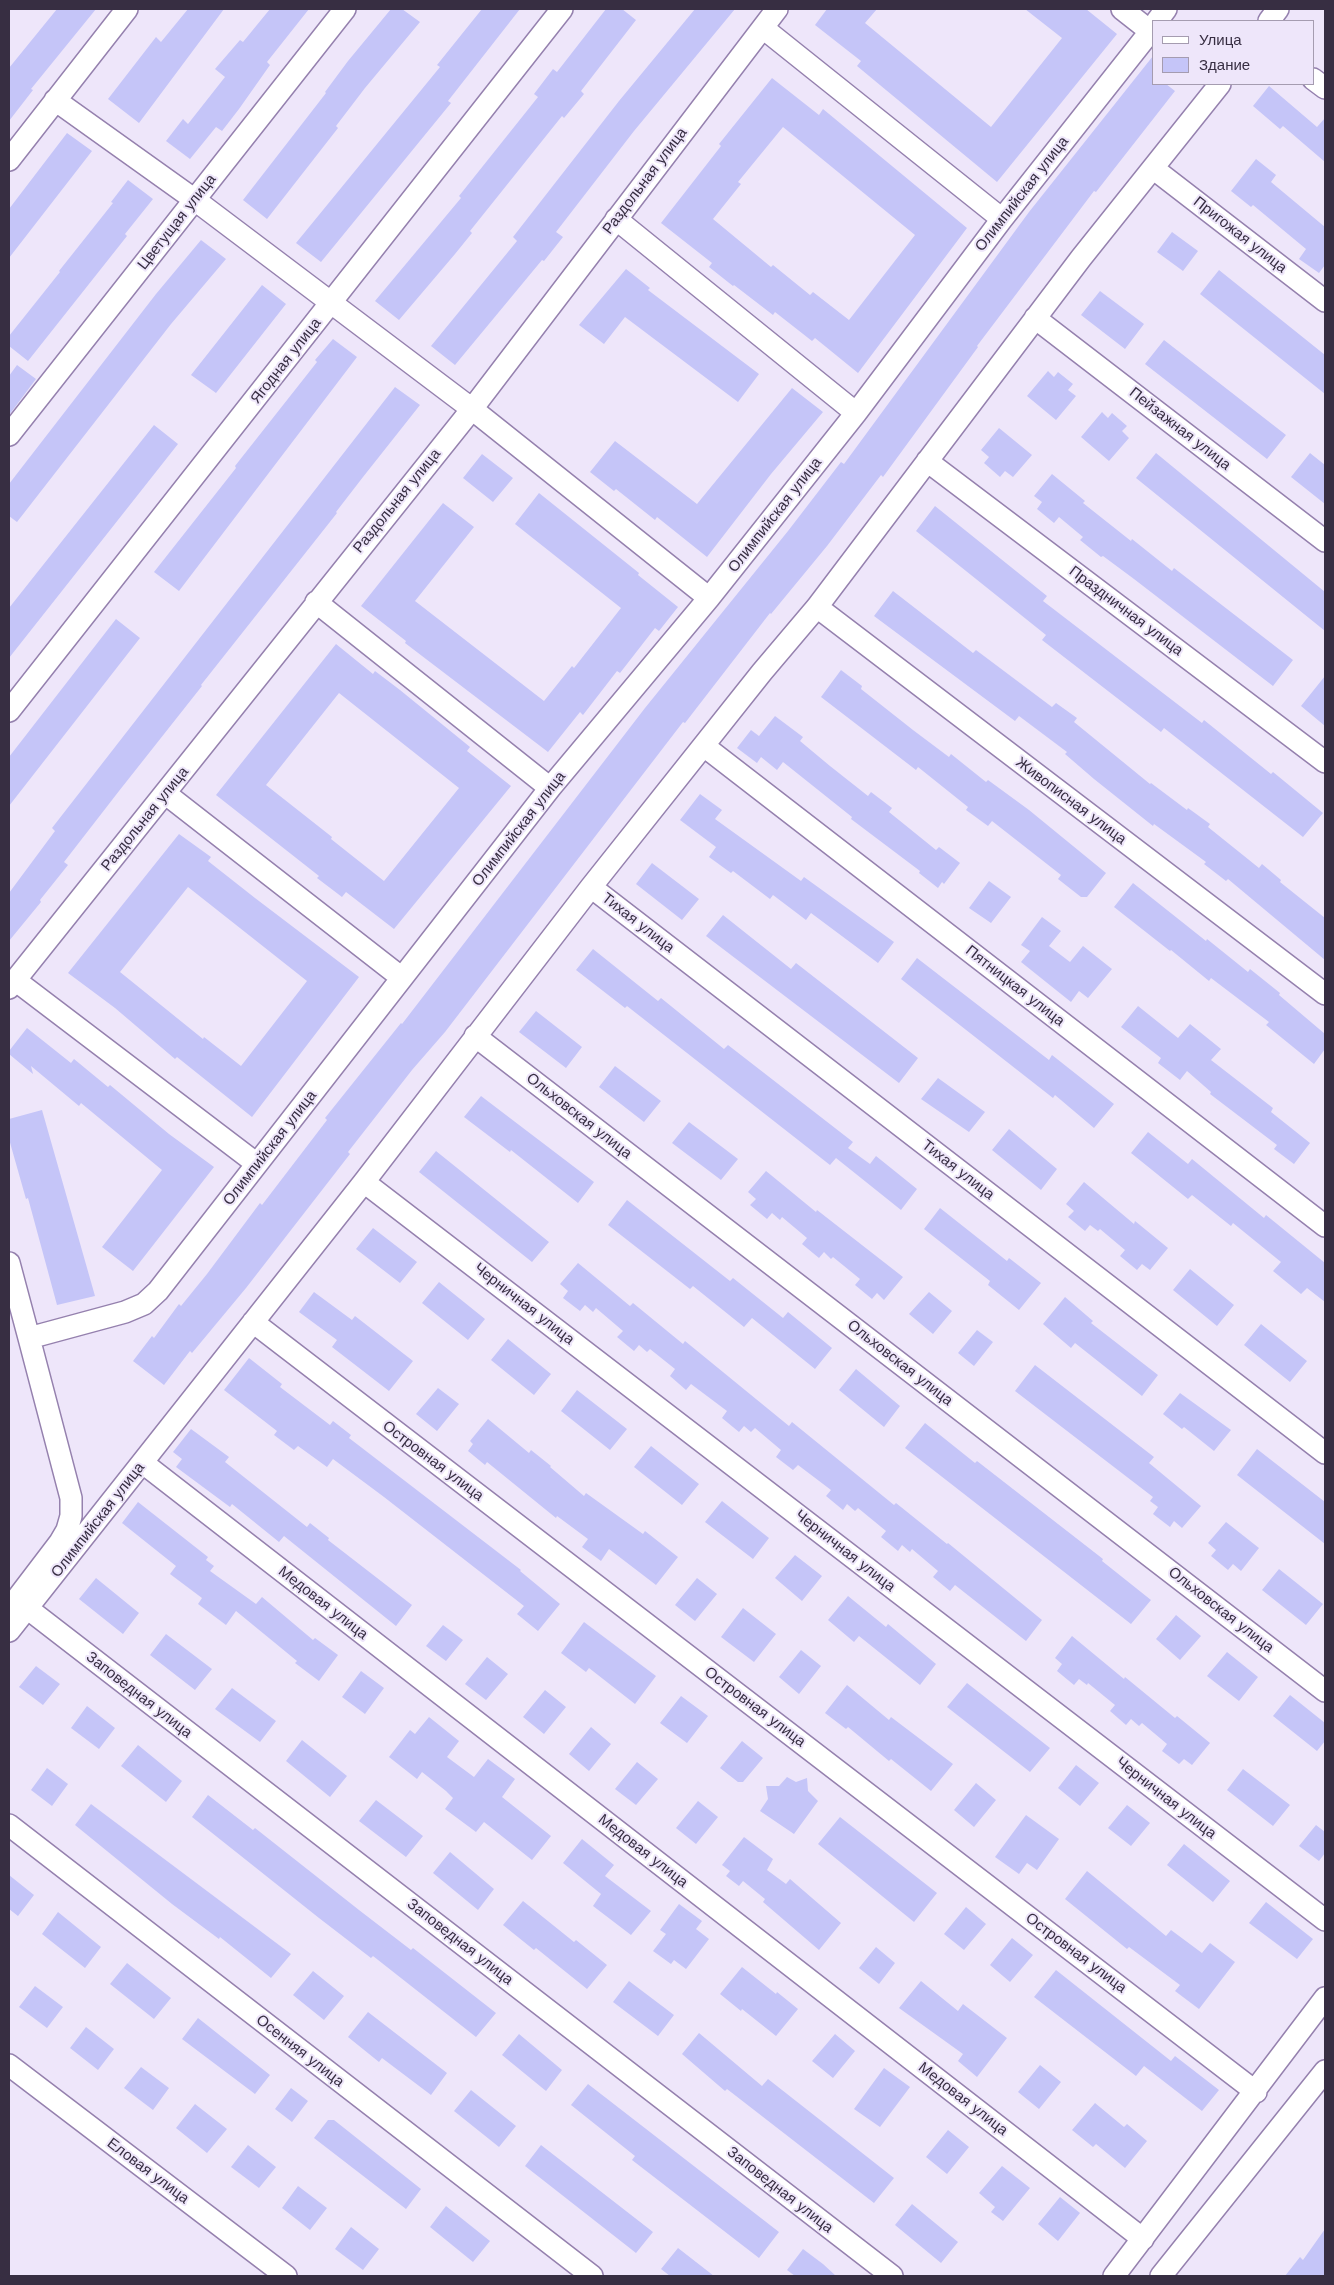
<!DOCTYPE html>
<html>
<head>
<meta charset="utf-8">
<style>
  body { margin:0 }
  #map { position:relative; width:1334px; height:2285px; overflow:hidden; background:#eee6fa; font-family:"Work Sans",sans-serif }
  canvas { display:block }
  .frame { position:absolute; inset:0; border:10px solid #372e42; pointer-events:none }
  .legend { position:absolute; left:1152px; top:20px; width:162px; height:65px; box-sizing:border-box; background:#eee6fa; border:1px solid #a59cb0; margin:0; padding:6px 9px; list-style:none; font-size:15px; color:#372e42 }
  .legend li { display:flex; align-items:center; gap:10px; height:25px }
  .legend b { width:25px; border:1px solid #a59cb0 }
</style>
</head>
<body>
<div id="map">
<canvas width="1334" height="2285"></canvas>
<div class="frame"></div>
<ul class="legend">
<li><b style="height:6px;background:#fff"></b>Улица</li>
<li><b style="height:14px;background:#c5c5f8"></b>Здание</li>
</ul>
</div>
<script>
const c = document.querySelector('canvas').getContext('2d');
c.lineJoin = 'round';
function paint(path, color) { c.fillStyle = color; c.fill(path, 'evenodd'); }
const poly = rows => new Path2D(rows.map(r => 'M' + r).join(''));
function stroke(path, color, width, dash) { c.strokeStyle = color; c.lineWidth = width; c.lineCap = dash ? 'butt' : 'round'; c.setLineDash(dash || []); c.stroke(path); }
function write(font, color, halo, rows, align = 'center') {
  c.font = font + ' "Work Sans",sans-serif'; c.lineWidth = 4; c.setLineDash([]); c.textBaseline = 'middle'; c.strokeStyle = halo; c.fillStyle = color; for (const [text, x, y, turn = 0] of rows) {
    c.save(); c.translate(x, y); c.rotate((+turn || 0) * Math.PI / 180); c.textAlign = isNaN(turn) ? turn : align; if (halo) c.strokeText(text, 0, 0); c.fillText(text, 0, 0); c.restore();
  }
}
paint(poly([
  [57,9,96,9,31,89,33,90,9,121,9,68],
  [188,9,224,9,139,123,108,99,156,37,161,42],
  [270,9,309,9,267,62,270,65,239,109,222,131,216,127,190,159,166,141,183,119,188,124,225,77,215,69,240,40,243,42],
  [391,9,402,9,420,22,365,88,336,126,338,128,267,219,243,200,326,93,325,92,348,61],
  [482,9,520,9,448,101,451,103,321,262,296,243,440,67,437,65],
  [606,9,622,9,636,20,581,91,584,94,564,118,562,116,470,231,472,233,455,254,399,320,375,301,461,198,459,196,538,97,534,94,553,69,557,72],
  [695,9,735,9,634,131,556,232,563,237,544,261,542,260,455,365,431,346,517,241,513,237,619,101],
  [827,9,877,9,865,23,991,127,1062,38,1025,9,1086,9,1117,34,997,182,857,66,861,61,815,25],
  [1153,56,1153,84,1166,84,1175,91,1096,192,1094,191,977,346,978,347,883,477,881,475,827,546,771,614,770,613,685,723,683,722,445,1032,412,1070,348,1152,350,1154,246,1288,192,1353,190,1351,164,1385,133,1361,152,1336,154,1338,179,1304,181,1306,207,1274,260,1203,262,1205,327,1120,325,1118,401,1023,402,1024,645,708,788,531,841,462,844,464,1029,212],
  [772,78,819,115,823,109,967,228,858,373,815,338,812,341,775,312,773,315,734,285,733,286,709,267,712,263,661,223,721,146,719,144],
  [783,127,915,235,849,320,813,292,810,295,773,265,771,267,713,219,741,184,738,182],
  [1269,86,1317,127,1325,118,1325,162,1283,126,1280,129,1253,106],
  [67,133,92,151,9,258,9,209],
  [1256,159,1276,175,1271,182,1325,227,1325,265,1319,273,1299,259,1306,249,1253,205,1251,207,1231,191],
  [128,180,153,199,125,234,127,236,28,361,9,346,9,336,60,272,59,271,113,203,111,202],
  [1172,232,1198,251,1183,271,1157,252],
  [201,240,226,259,171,324,17,522,9,516,9,484,156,294],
  [626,269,650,288,648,290,759,374,738,402,625,317,604,344,579,325],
  [1219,270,1325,355,1325,394,1200,294],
  [262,285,286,304,216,393,191,375],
  [1100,291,1144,324,1125,349,1081,315],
  [333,339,357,357,179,591,154,572,236,468,235,466,317,362,315,360],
  [1164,340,1286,435,1267,459,1145,364],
  [17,365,36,379,9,415,9,376],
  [1048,371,1054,377,1058,372,1073,384,1068,390,1076,396,1056,420,1027,396],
  [395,387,420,405,363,477,336,512,337,513,201,685,202,686,119,791,64,862,68,865,40,900,41,902,9,941,9,893,55,831,52,828],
  [792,388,823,412,771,474,707,557,657,517,655,520,616,489,614,491,590,472,615,441,697,504],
  [1102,412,1108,418,1112,413,1127,426,1122,431,1129,438,1109,461,1081,437],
  [154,425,178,444,9,658,9,608],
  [999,428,1032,455,1013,477,1005,471,1000,477,984,463,989,457,981,450],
  [1156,453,1325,592,1325,631,1136,478],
  [1310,453,1325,465,1325,504,1291,477],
  [482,454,513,478,493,502,463,478],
  [1052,474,1085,501,1083,503,1131,541,1132,539,1172,571,1174,568,1293,660,1273,686,1134,579,1103,556,1101,557,1080,540,1083,537,1059,517,1054,523,1037,509,1042,502,1034,496],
  [539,493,639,573,638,575,678,607,659,631,655,628,620,673,617,671,583,715,580,712,548,752,405,643,406,641,361,606,443,503,474,527,415,601,544,701,572,666,574,668,621,608,515,524],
  [935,506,1047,596,1043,601,1202,723,1204,720,1271,774,1273,772,1323,813,1303,837,1164,728,1161,732,1042,640,1046,635,916,531],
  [893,591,973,653,976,650,1052,707,1056,703,1077,718,1074,722,1150,784,1151,783,1187,810,1188,808,1210,824,1208,827,1259,868,1262,864,1281,880,1280,882,1325,918,1325,960,1228,879,1226,881,1204,864,1206,862,1154,824,1153,826,1094,779,1065,754,1067,752,1019,716,1015,721,874,616],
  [116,619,140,638,9,806,9,757],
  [336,644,373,674,375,671,400,690,470,747,467,751,511,786,394,929,346,892,342,897,317,878,319,876,216,795],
  [339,693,459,788,384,881,331,839,332,837,266,785],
  [841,670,862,686,861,689,913,730,949,757,951,754,986,782,988,780,1029,810,1106,873,1087,897,1081,897,1058,879,1061,875,992,821,988,826,966,810,968,807,918,767,916,770,821,697],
  [1325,676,1325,726,1301,706],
  [775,716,803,737,800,741,830,766,868,796,871,792,892,808,889,812,936,850,939,847,960,863,944,884,942,882,938,888,919,873,920,871,851,819,852,817,783,762,777,770,761,757,757,763,737,748,751,730,759,736],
  [700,794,722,810,715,819,801,881,804,877,894,942,878,963,811,913,806,920,773,895,770,899,733,871,731,873,709,857,716,847,680,820],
  [179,834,211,857,208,861,255,898,359,977,252,1117,177,1057,175,1059,115,1008,68,973],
  [188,887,307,981,241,1066,204,1037,203,1039,120,972],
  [652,863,699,899,682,920,636,884],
  [989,881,1011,897,991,923,969,908],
  [1133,883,1206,941,1207,939,1248,972,1250,969,1280,993,1279,995,1325,1034,1325,1049,1314,1064,1266,1025,1269,1022,1211,978,1209,981,1171,950,1170,951,1114,907],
  [723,915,791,969,796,963,918,1058,899,1083,706,936],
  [1042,917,1061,931,1049,946,1070,962,1083,946,1112,969,1088,998,1079,991,1071,1002,1021,962,1030,951,1021,945],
  [593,949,658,1001,661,998,724,1049,728,1045,853,1142,848,1148,870,1164,876,1156,917,1189,901,1210,836,1158,830,1165,627,1006,625,1008,576,970],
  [917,958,1049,1060,1052,1055,1114,1104,1094,1128,1055,1095,1053,1098,901,979],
  [1138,1006,1178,1038,1190,1024,1221,1049,1211,1060,1273,1108,1271,1112,1310,1143,1294,1164,1274,1149,1277,1145,1210,1094,1211,1092,1187,1071,1180,1080,1158,1063,1161,1058,1121,1027],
  [536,1011,582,1047,566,1068,519,1032],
  [27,1028,71,1063,74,1059,108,1087,110,1085,169,1134,214,1167,133,1271,102,1247,162,1170,81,1103,79,1106,31,1066,33,1074,9,1054,9,1051],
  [615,1066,661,1101,644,1122,599,1087],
  [938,1078,985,1112,969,1132,921,1099],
  [481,1096,594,1182,578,1203,511,1150,510,1152,464,1117],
  [42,1110,95,1296,57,1305,28,1198,26,1199,9,1139,9,1119],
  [689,1122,738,1159,721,1180,672,1143],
  [1009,1129,1057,1169,1041,1190,992,1150],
  [1148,1132,1188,1164,1192,1159,1264,1218,1266,1215,1325,1263,1325,1302,1307,1288,1301,1294,1273,1271,1281,1262,1233,1223,1231,1226,1192,1195,1188,1199,1131,1153],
  [436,1151,549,1242,532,1262,419,1172],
  [766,1171,816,1212,817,1210,903,1277,884,1300,877,1293,872,1299,855,1285,860,1279,833,1257,831,1259,824,1252,819,1258,802,1244,807,1238,782,1217,780,1220,772,1213,767,1219,750,1205,756,1199,748,1192],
  [1084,1182,1134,1224,1135,1221,1168,1248,1150,1270,1142,1264,1137,1270,1120,1256,1125,1250,1100,1229,1098,1231,1090,1225,1085,1231,1068,1217,1074,1211,1066,1204],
  [627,1200,730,1281,733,1278,783,1318,788,1312,832,1348,815,1369,752,1318,744,1327,693,1286,690,1289,608,1225],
  [940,1208,1007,1261,1009,1258,1041,1283,1019,1310,988,1285,990,1281,924,1229],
  [373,1228,417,1262,400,1283,356,1249],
  [578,1263,630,1306,633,1303,683,1344,685,1341,789,1426,792,1422,894,1505,896,1503,947,1544,948,1543,1042,1620,1026,1641,955,1585,950,1591,933,1577,938,1571,912,1549,910,1552,902,1545,898,1551,881,1537,886,1531,858,1508,855,1511,847,1504,843,1510,826,1496,831,1490,798,1465,793,1470,776,1457,781,1450,755,1428,751,1432,744,1426,739,1432,722,1418,727,1411,691,1384,686,1390,670,1376,675,1369,650,1349,647,1352,639,1345,634,1351,617,1337,623,1331,596,1308,593,1312,585,1305,580,1311,563,1298,568,1291,560,1284],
  [1190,1269,1234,1305,1217,1326,1173,1290],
  [439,1282,485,1319,468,1340,422,1303],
  [314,1292,352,1320,355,1316,413,1361,389,1391,332,1347,337,1340,299,1312],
  [929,1292,952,1311,933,1334,909,1314],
  [1065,1297,1093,1321,1091,1323,1158,1375,1142,1396,1075,1343,1071,1348,1043,1324],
  [1261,1324,1307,1361,1290,1382,1244,1345],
  [977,1330,993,1342,974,1366,958,1353],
  [508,1339,551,1374,534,1395,491,1360],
  [249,1358,282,1384,280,1387,330,1425,333,1421,351,1435,349,1438,521,1570,520,1571,560,1604,538,1631,517,1614,524,1606,384,1497,333,1459,327,1467,298,1446,294,1450,274,1435,277,1431,224,1390],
  [1035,1365,1154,1457,1149,1463,1201,1506,1182,1528,1174,1521,1170,1527,1153,1514,1158,1507,1150,1501,1153,1497,1015,1391],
  [856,1369,900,1406,884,1427,839,1390],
  [438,1388,459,1404,437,1431,416,1414],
  [577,1390,627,1429,610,1450,561,1411],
  [1180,1393,1231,1430,1214,1451,1184,1427,1182,1429,1163,1414],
  [488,1419,529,1453,531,1450,551,1466,550,1467,584,1496,586,1493,643,1534,645,1531,678,1557,656,1585,609,1549,601,1561,582,1547,588,1539,557,1516,556,1518,487,1462,485,1465,468,1451,473,1444,470,1441],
  [925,1423,975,1463,977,1461,1103,1559,1102,1561,1151,1600,1131,1624,905,1448],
  [191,1429,229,1457,225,1462,307,1527,310,1523,329,1538,328,1540,412,1605,396,1626,284,1536,279,1542,232,1504,230,1507,176,1467,182,1459,173,1452],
  [651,1446,699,1484,682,1505,634,1467],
  [1257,1449,1325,1502,1325,1544,1237,1475],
  [722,1501,769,1538,753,1559,705,1522],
  [138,1502,208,1557,206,1560,214,1566,210,1571,256,1604,262,1597,313,1640,315,1638,338,1655,319,1681,295,1663,297,1661,236,1611,226,1625,198,1604,202,1598,170,1574,176,1566,122,1523],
  [1226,1522,1259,1548,1241,1571,1233,1564,1228,1570,1211,1556,1216,1550,1208,1543],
  [795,1555,822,1576,802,1601,775,1578],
  [1279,1569,1323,1604,1306,1625,1262,1590],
  [96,1578,139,1613,123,1634,79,1599],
  [697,1578,717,1594,695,1621,675,1605],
  [848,1596,886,1627,888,1624,936,1664,920,1685,859,1636,854,1642,828,1620],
  [743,1608,776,1634,754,1662,721,1637],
  [1176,1615,1201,1636,1180,1660,1156,1639],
  [584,1622,656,1676,635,1704,589,1668,586,1672,561,1653],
  [443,1625,463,1640,446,1661,426,1646],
  [166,1634,212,1669,195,1690,150,1655],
  [1072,1636,1124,1679,1125,1677,1175,1718,1177,1716,1210,1743,1192,1765,1184,1759,1179,1764,1162,1751,1167,1744,1142,1723,1139,1726,1131,1719,1126,1725,1110,1711,1115,1705,1088,1683,1087,1685,1079,1679,1074,1685,1057,1671,1062,1664,1055,1658],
  [801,1650,821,1666,799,1694,779,1677],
  [1227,1652,1258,1677,1239,1701,1207,1676],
  [487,1657,508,1674,486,1700,465,1684],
  [36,1666,60,1684,43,1705,19,1687],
  [361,1671,384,1688,365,1714,342,1697],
  [967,1683,1050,1748,1030,1772,947,1707],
  [847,1685,889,1720,891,1717,953,1764,931,1791,891,1759,889,1761,848,1727,846,1729,825,1713],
  [232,1688,276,1721,260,1742,215,1709],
  [545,1690,566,1707,544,1734,523,1717],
  [1290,1695,1325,1723,1325,1741,1317,1751,1273,1716],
  [681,1696,708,1716,687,1743,660,1723],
  [87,1706,115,1728,99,1749,71,1728],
  [429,1717,459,1741,447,1757,474,1777,488,1759,515,1779,502,1797,551,1836,532,1860,484,1822,476,1832,445,1809,453,1798,446,1791,422,1772,417,1779,389,1757,410,1730,415,1734],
  [591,1727,611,1744,589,1771,569,1754],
  [302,1740,347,1776,330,1797,286,1761],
  [742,1741,763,1758,743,1782,738,1782,720,1768],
  [138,1745,182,1781,166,1802,121,1766],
  [637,1762,658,1779,636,1805,615,1789],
  [1076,1765,1099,1783,1080,1806,1058,1788],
  [47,1768,68,1784,52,1806,31,1790],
  [1243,1769,1290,1805,1273,1826,1227,1790],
  [787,1777,796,1782,807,1778,808,1791,818,1801,794,1834,760,1811,768,1799,766,1786,779,1786],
  [976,1783,996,1800,974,1827,954,1810],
  [208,1795,253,1830,255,1828,359,1910,411,1950,413,1948,496,2013,476,2037,373,1956,371,1958,319,1918,192,1817],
  [376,1800,423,1836,406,1857,359,1821],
  [698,1801,718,1817,696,1844,676,1828],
  [91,1804,291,1954,271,1978,220,1937,219,1939,172,1904,75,1825],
  [1127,1805,1150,1823,1131,1846,1108,1828],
  [1026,1815,1059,1839,1037,1870,1027,1863,1019,1874,995,1857],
  [840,1817,937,1893,914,1922,818,1844],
  [1316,1825,1325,1832,1325,1853,1319,1861,1299,1846],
  [744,1837,773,1859,767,1870,786,1884,790,1879,841,1923,819,1950,763,1902,765,1899,743,1881,739,1886,726,1876,730,1871,722,1865],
  [582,1839,614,1865,605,1876,651,1911,631,1935,593,1906,601,1894,563,1863],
  [1184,1844,1230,1881,1213,1902,1167,1865],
  [450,1852,494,1889,478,1910,433,1873],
  [1087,1871,1166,1936,1171,1930,1202,1953,1210,1943,1235,1962,1199,2009,1175,1991,1180,1985,1129,1947,1127,1949,1065,1899],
  [9,1875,34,1895,18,1916,9,1909],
  [523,1901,574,1942,576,1940,607,1965,587,1989,536,1948,534,1950,503,1925],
  [1266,1902,1313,1939,1297,1959,1249,1923],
  [679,1904,702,1921,696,1929,709,1939,686,1969,674,1960,671,1964,653,1951,666,1934,660,1930],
  [966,1907,986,1924,964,1950,944,1934],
  [58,1912,101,1947,85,1968,42,1934],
  [1012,1938,1033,1955,1010,1982,990,1965],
  [876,1947,895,1963,879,1984,859,1968],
  [127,1963,171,1998,154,2019,110,1984],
  [742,1967,776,1994,777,1992,798,2009,776,2036,742,2009,741,2011,720,1994],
  [1056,1970,1171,2061,1175,2056,1219,2090,1202,2111,1144,2066,1136,2076,1034,1997],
  [313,1971,344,1996,324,2020,293,1995],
  [629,1981,674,2015,658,2036,613,2002],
  [921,1981,958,2011,963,2004,1007,2038,977,2077,958,2061,963,2054,899,2008],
  [35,1986,63,2007,47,2028,19,2007],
  [368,2012,447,2073,431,2095,382,2058,379,2062,348,2037],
  [198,2018,270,2075,255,2094,182,2039],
  [86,2027,114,2049,98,2070,70,2048],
  [699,2033,762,2086,768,2079,894,2178,874,2203,727,2089,725,2091,682,2054],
  [519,2034,562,2070,546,2091,502,2055],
  [835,2034,855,2051,833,2078,812,2061],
  [1040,2065,1061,2082,1039,2109,1018,2092],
  [141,2067,169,2088,153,2110,124,2088],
  [884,2068,910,2087,880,2127,854,2109],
  [588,2084,779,2232,759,2258,632,2160,635,2156,571,2105],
  [291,2088,308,2101,292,2122,275,2109],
  [471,2090,516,2126,499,2147,454,2111],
  [1095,2103,1124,2127,1127,2124,1147,2141,1125,2168,1096,2144,1093,2147,1072,2130],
  [195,2104,227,2129,207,2153,176,2128],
  [328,2120,334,2120,421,2189,406,2209,314,2138],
  [948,2130,969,2147,947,2174,926,2157],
  [248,2145,276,2167,259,2188,231,2167],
  [541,2145,653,2232,636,2253,525,2166],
  [1002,2166,1030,2188,1003,2221,991,2212,995,2207,979,2193],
  [298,2186,327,2208,310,2230,282,2208],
  [1060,2197,1080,2213,1058,2241,1038,2224],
  [912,2204,958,2242,941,2263,895,2225],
  [446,2206,490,2241,473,2262,430,2227],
  [351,2227,379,2249,363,2270,335,2249],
  [1325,2229,1325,2276,1285,2276,1300,2257,1303,2260],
  [678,2248,714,2276,670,2276,661,2269],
  [803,2249,823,2264,836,2276,795,2276,787,2270]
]), '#c5c5f8');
const minor = poly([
  [1122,9,1150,31],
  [1157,21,1166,9],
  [1269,21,1278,9],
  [763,28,1002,219],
  [1313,79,1325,88],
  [55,100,195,200,472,409,709,598],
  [9,160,127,9],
  [1154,169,1325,301],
  [616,219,856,413],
  [1035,318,1325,541],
  [9,435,345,9],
  [927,461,1325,762],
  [316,602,550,788],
  [817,607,1325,994],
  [9,711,562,9],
  [704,746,1325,1226],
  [166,794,402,978],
  [591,887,1325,1453],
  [15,980,257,1164],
  [9,988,472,409,777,9],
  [475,1036,1325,1691],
  [364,1182,1325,1920],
  [9,1263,29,1338],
  [253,1322,1256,2092],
  [143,1463,1143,2239],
  [27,1608,892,2276],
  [9,1609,60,1542,67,1530,71,1516,71,1498,29,1338,125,1312,144,1304,158,1291,550,788,709,598,856,413,1002,219,1153,28],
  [9,1631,364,1182,591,887,762,672,817,607,1081,258,1220,84],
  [9,1825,592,2276],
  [9,2065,286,2276],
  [1114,2276,1325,1998],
  [1161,2276,1325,2071]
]);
stroke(minor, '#9581ae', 24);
stroke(minor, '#fff', 21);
write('15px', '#372e42', '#eee6fa', [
  ["Раздольная улица",645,181,-53],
  ["Олимпийская улица",1022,194,-52],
  ["Цветущая улица",177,222,-52],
  ["Пригожая улица",1240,235,38],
  ["Ягодная улица",286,361,-52],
  ["Пейзажная улица",1180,429,38],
  ["Раздольная улица",397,501,-51],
  ["Олимпийская улица",775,515,-52],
  ["Праздничная улица",1126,611,37],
  ["Живописная улица",1071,801,37],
  ["Раздольная улица",145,819,-51],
  ["Олимпийская улица",519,829,-52],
  ["Тихая улица",638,923,38],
  ["Пятницкая улица",1015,986,38],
  ["Ольховская улица",579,1116,38],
  ["Олимпийская улица",270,1148,-52],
  ["Тихая улица",958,1170,38],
  ["Черничная улица",524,1304,38],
  ["Ольховская улица",900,1363,38],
  ["Островная улица",433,1461,37],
  ["Олимпийская улица",98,1520,-52],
  ["Черничная улица",845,1551,38],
  ["Медовая улица",323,1603,38],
  ["Ольховская улица",1221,1610,38],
  ["Заповедная улица",139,1695,38],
  ["Островная улица",755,1707,37],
  ["Черничная улица",1166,1798,38],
  ["Медовая улица",643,1851,38],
  ["Заповедная улица",460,1942,38],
  ["Островная улица",1076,1953,37],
  ["Осенняя улица",300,2051,38],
  ["Медовая улица",963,2099,38],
  ["Еловая улица",148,2171,37],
  ["Заповедная улица",780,2190,38]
]);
</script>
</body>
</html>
